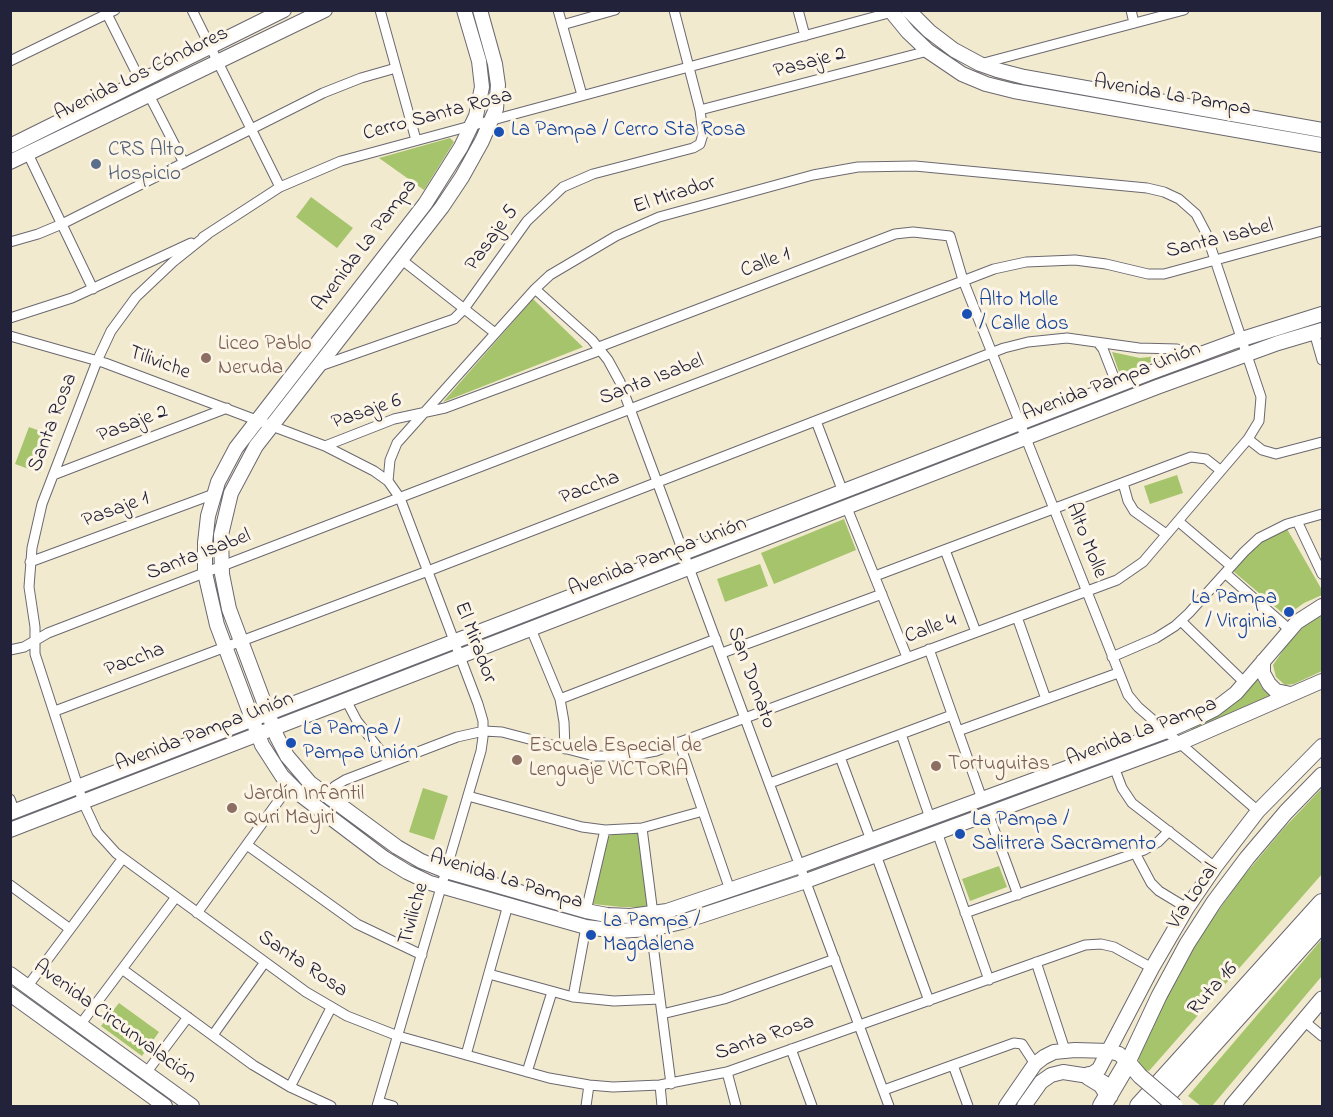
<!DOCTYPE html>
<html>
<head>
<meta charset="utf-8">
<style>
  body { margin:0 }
  #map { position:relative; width:1333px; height:1117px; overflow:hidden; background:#f2eacf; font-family:"Indie Flower",sans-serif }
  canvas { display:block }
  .frame { position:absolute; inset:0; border:12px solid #22223b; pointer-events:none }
</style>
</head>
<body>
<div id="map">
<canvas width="1333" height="1117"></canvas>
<div class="frame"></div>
</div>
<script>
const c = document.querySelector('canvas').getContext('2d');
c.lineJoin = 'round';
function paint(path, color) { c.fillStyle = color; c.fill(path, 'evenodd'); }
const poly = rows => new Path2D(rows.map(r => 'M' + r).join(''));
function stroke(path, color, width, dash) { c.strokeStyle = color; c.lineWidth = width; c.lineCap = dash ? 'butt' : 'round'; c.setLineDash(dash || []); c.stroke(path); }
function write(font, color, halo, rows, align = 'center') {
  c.font = font + ' "Indie Flower",sans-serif'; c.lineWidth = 6; c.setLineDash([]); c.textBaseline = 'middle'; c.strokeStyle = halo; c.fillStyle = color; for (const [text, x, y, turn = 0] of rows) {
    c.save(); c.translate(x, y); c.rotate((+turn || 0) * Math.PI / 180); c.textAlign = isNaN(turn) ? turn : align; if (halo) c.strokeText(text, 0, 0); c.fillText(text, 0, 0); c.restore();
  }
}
paint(poly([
  [450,138,454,142,424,190,379,158],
  [311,197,353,228,337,248,296,217],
  [533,299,583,347,443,402],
  [1112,352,1140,358,1167,355,1120,375],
  [29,427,54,436,40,473,15,464],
  [1177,475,1183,493,1150,504,1144,486],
  [844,519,856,550,774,584,761,553],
  [1287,529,1322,590,1322,595,1304,603,1286,616,1233,571,1245,554,1259,541],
  [760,564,768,586,725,602,717,579],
  [1322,614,1322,671,1294,684,1285,685,1276,677,1273,665,1286,646,1308,622],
  [1256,677,1262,688,1272,697,1193,731,1189,727],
  [423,788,448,796,434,840,409,832],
  [1322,788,1322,874,1149,1071,1140,1068,1138,1057,1165,998,1203,932,1242,878,1284,828],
  [636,832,639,834,648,907,621,907,593,904,608,837,614,833],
  [999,866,1007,887,970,901,962,879],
  [1322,939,1322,976,1212,1106,1201,1106,1188,1096],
  [119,1003,159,1032,142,1056,101,1026]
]), '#a5c46c');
const street = poly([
  [105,10,141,82],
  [192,10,280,187],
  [380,10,416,140],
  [558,10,582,95],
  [798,10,805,36],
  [1131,10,1134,23],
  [562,25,615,10],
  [10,61,115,10],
  [980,64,1184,10],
  [149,95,184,163],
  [700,110,928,51],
  [28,154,93,289],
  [208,234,173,262,136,297,111,331,97,361,42,504,32,548,29,587,35,627,35,654,83,802,97,832,116,853,306,992,347,1016,398,1036,549,1078,589,1085,613,1087,660,1085,727,1072,1085,945,1101,944,1114,947,1152,968],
  [203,237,280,187,341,161,896,11],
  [10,242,38,234,62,224,323,93,361,78,396,68],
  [402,260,495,333],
  [535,289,592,340,608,360,620,382,889,1106],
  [10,318,72,298,191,243],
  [1314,332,1322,360],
  [10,336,105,363,325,446,374,471,388,481,400,498,478,704,483,721,483,737,481,751,377,1106],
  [1099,344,1103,349,1117,385],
  [599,347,895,234,913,232,950,236,963,280,1128,695,1138,707,1258,811],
  [320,366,454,319,464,309,527,221,563,187,593,174,693,148,700,144,703,134,700,110,674,10],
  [816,421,843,492],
  [1248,439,1262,450,1276,454,1322,442],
  [325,446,394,419,445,408,601,350],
  [53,475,227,408],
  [1123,483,1128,501,1134,511,1166,534],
  [847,508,907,657],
  [1178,521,1231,566],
  [1297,521,1322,574],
  [945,550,976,632],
  [30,562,214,494],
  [1225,573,1290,630],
  [875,576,1191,457,1206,459,1220,470],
  [1017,617,1046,699],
  [1181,621,1245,683],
  [531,629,560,699,564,722,565,749],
  [929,649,982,799],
  [10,650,24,647,48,633,994,269,1026,262,1075,260,1106,264,1148,274,1164,274,1322,231],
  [722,653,882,594],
  [1112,657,1156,638,1175,626,1189,613,1244,552,1259,538,1287,524,1322,514],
  [560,699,716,639],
  [346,700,357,721,390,763],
  [55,711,428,571,1004,348,1028,342,1067,338,1139,348,1177,349],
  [958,731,1118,673],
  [901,734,930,818],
  [679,742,730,890],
  [840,757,871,840],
  [1114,767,1122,788,1132,803,1215,867],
  [770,783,952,715],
  [327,795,335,786,345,780,457,737,484,731,502,732,594,756,630,756,656,751,1117,580,1143,562,1248,439,1259,421,1261,397,1206,233,1196,214,1179,199,1164,192,1147,188,915,166,858,167,813,175,659,217,616,236,550,275,535,289,397,443,390,460,388,481],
  [468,796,582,827,605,830,642,828,703,811],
  [10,799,15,812],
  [988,813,1018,895],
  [642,828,653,914],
  [937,832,989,980],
  [247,845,357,924,422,955],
  [1135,853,1151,883,1159,891,1187,908],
  [876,855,929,1001],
  [10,885,70,929],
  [586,911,605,830],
  [197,913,290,785],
  [965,913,1144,850,1158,842,1169,831],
  [651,929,671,1084],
  [1036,962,1065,1050],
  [122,969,253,1065,290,1087,331,1106],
  [489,974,573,997,614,1001,660,999],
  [27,987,123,858],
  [573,997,586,927],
  [662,1014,724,999,835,959],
  [1304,1021,1322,1036],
  [80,1025,176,897],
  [213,1035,265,962],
  [791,1049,812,1106],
  [466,1055,508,905],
  [953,1065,968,1106],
  [527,1072,552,992],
  [727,1072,736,1106],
  [146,1073,188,1017],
  [660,1085,662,1106],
  [290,1087,331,1008],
  [884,1090,1014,1043,1022,1044,1035,1064],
  [379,1102,393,1106],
  [586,1106,589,1085]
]);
const secondary = poly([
  [464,10,479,61,482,87,476,116,461,147,425,204,236,448,218,482,208,516,205,543,205,573,217,625,262,745,282,776,302,796,384,858,407,872,430,883,586,927,617,931,651,929,682,922,806,881,1180,743,1322,681],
  [480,10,495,64,498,85,496,109,482,141,462,177,442,207,256,446,231,493,221,535,222,574,229,609,277,737,287,756,310,783,397,847,421,861,446,871,586,911,607,915,630,916,667,911,800,866,1167,731,1203,715,1215,709,1236,693,1297,622,1322,606],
  [890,10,908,32,928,51,962,74,986,84,1014,91,1322,145],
  [908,10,929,31,954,50,980,64,997,70,1024,77,1322,130],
  [10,146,284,10],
  [10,162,325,10],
  [1263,661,1263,673,1269,684,1276,691,1291,694],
  [10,813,1152,372,1236,341,1322,314],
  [10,830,1157,387,1278,343,1322,330],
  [10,974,192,1106],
  [10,994,165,1106],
  [1006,1106,1035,1064,1044,1057,1054,1052,1075,1050,1109,1051,1119,1054,1128,1062],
  [1024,1106,1041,1082,1051,1075,1063,1072,1089,1076,1099,1069,1152,968,1187,908,1215,867,1258,811,1322,746]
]);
const primary = poly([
  [1140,1076,1128,1062,1159,996,1187,944,1214,902,1247,858,1286,812,1322,775],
  [1232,1106,1322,999]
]);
const highway = poly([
  [1089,1076,1102,1084,1109,1095],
  [1102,1106,1128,1062],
  [1139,1106,1322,903],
  [1157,1106,1322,923]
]);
stroke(street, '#6b686f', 11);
stroke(secondary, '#6b686f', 16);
stroke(primary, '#6b686f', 17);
stroke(highway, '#6b686f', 20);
stroke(street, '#fff', 9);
stroke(secondary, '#fff', 14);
stroke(primary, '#fff', 15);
stroke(highway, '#fff', 18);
const primaryBridge = poly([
  [1140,1076,1175,1106]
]);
stroke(primaryBridge, '#6b686f', 17, []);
stroke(primaryBridge, '#fff', 15);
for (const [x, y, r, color] of [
  [499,132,6,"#1a4fb4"],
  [96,164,6,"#5c6f8a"],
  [967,314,6,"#1a4fb4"],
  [206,358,6,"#8d6e63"],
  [1289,612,6,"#1a4fb4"],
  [291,743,6,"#1a4fb4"],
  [517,760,6,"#8d6e63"],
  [936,766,6,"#8d6e63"],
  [232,808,6,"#8d6e63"],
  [960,834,6,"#1a4fb4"],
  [591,935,6,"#1a4fb4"]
]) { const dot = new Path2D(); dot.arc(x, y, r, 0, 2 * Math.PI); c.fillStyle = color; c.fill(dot); stroke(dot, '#fcf5e5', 2); }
write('21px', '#22223b', '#fcf5e5', [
  ["Pasaje 2",810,64,-15],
  ["Avenida Los Cóndores",142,75,-26],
  ["Avenida La Pampa",1172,97,10],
  ["Cerro Santa Rosa",438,116,-15],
  ["El Mirador",675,196,-18],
  ["Pasaje 5",493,239,-54],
  ["Santa Isabel",1220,240,-14],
  ["Avenida La Pampa",366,246,-53],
  ["Calle 1",766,264,-21],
  ["Tiliviche",159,364,20],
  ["Santa Isabel",652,381,-21],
  ["Avenida Pampa Unión",1112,383,-21],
  ["Pasaje 6",367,413,-19],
  ["Santa Rosa",54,423,-69],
  ["Pasaje 2",133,425,-21],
  ["Paccha",590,489,-21],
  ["Pasaje 1",116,511,-20],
  ["Alto Molle",1085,541,68],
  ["Santa Isabel",199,556,-21],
  ["Avenida Pampa Unión",658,558,-21],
  ["Calle 4",931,630,-20],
  ["El Mirador",474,643,69],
  ["Paccha",135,661,-21],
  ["San Donato",750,678,70],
  ["Avenida Pampa Unión",205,733,-21],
  ["Avenida La Pampa",1142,733,-21],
  ["Avenida La Pampa",506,881,17],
  ["Vía Local",1194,897,-56],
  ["Tiviliche",415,914,-74],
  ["Santa Rosa",302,965,34],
  ["Ruta 16",1214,990,-48],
  ["Avenida Circunvalación",114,1023,36],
  ["Santa Rosa",765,1039,-19]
]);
write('21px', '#164399', '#fcf5e5', [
  ["La Pampa / Cerro Sta Rosa",511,132],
  ["Alto Molle",979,302],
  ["/ Calle dos",979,326],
  ["La Pampa",1277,600,"right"],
  ["/ Virginia",1277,624,"right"],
  ["La Pampa /",303,731],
  ["Pampa Unión",303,755],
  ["La Pampa /",972,822],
  ["Salitrera Sacramento",972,846],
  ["La Pampa /",603,923],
  ["Magdalena",603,947]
], 'left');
write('21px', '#4e5e75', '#fcf5e5', [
  ["CRS Alto",108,152],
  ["Hospicio",108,176]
], 'left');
write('21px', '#785e54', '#fcf5e5', [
  ["Liceo Pablo",218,346],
  ["Neruda",218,370],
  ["Escuela Especial de",529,748],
  ["Lenguaje VICTORIA",529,772],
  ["Tortuguitas",948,766],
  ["Jardín Infantil",244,796],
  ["Quri Mayiri",244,820]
], 'left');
</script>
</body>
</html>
